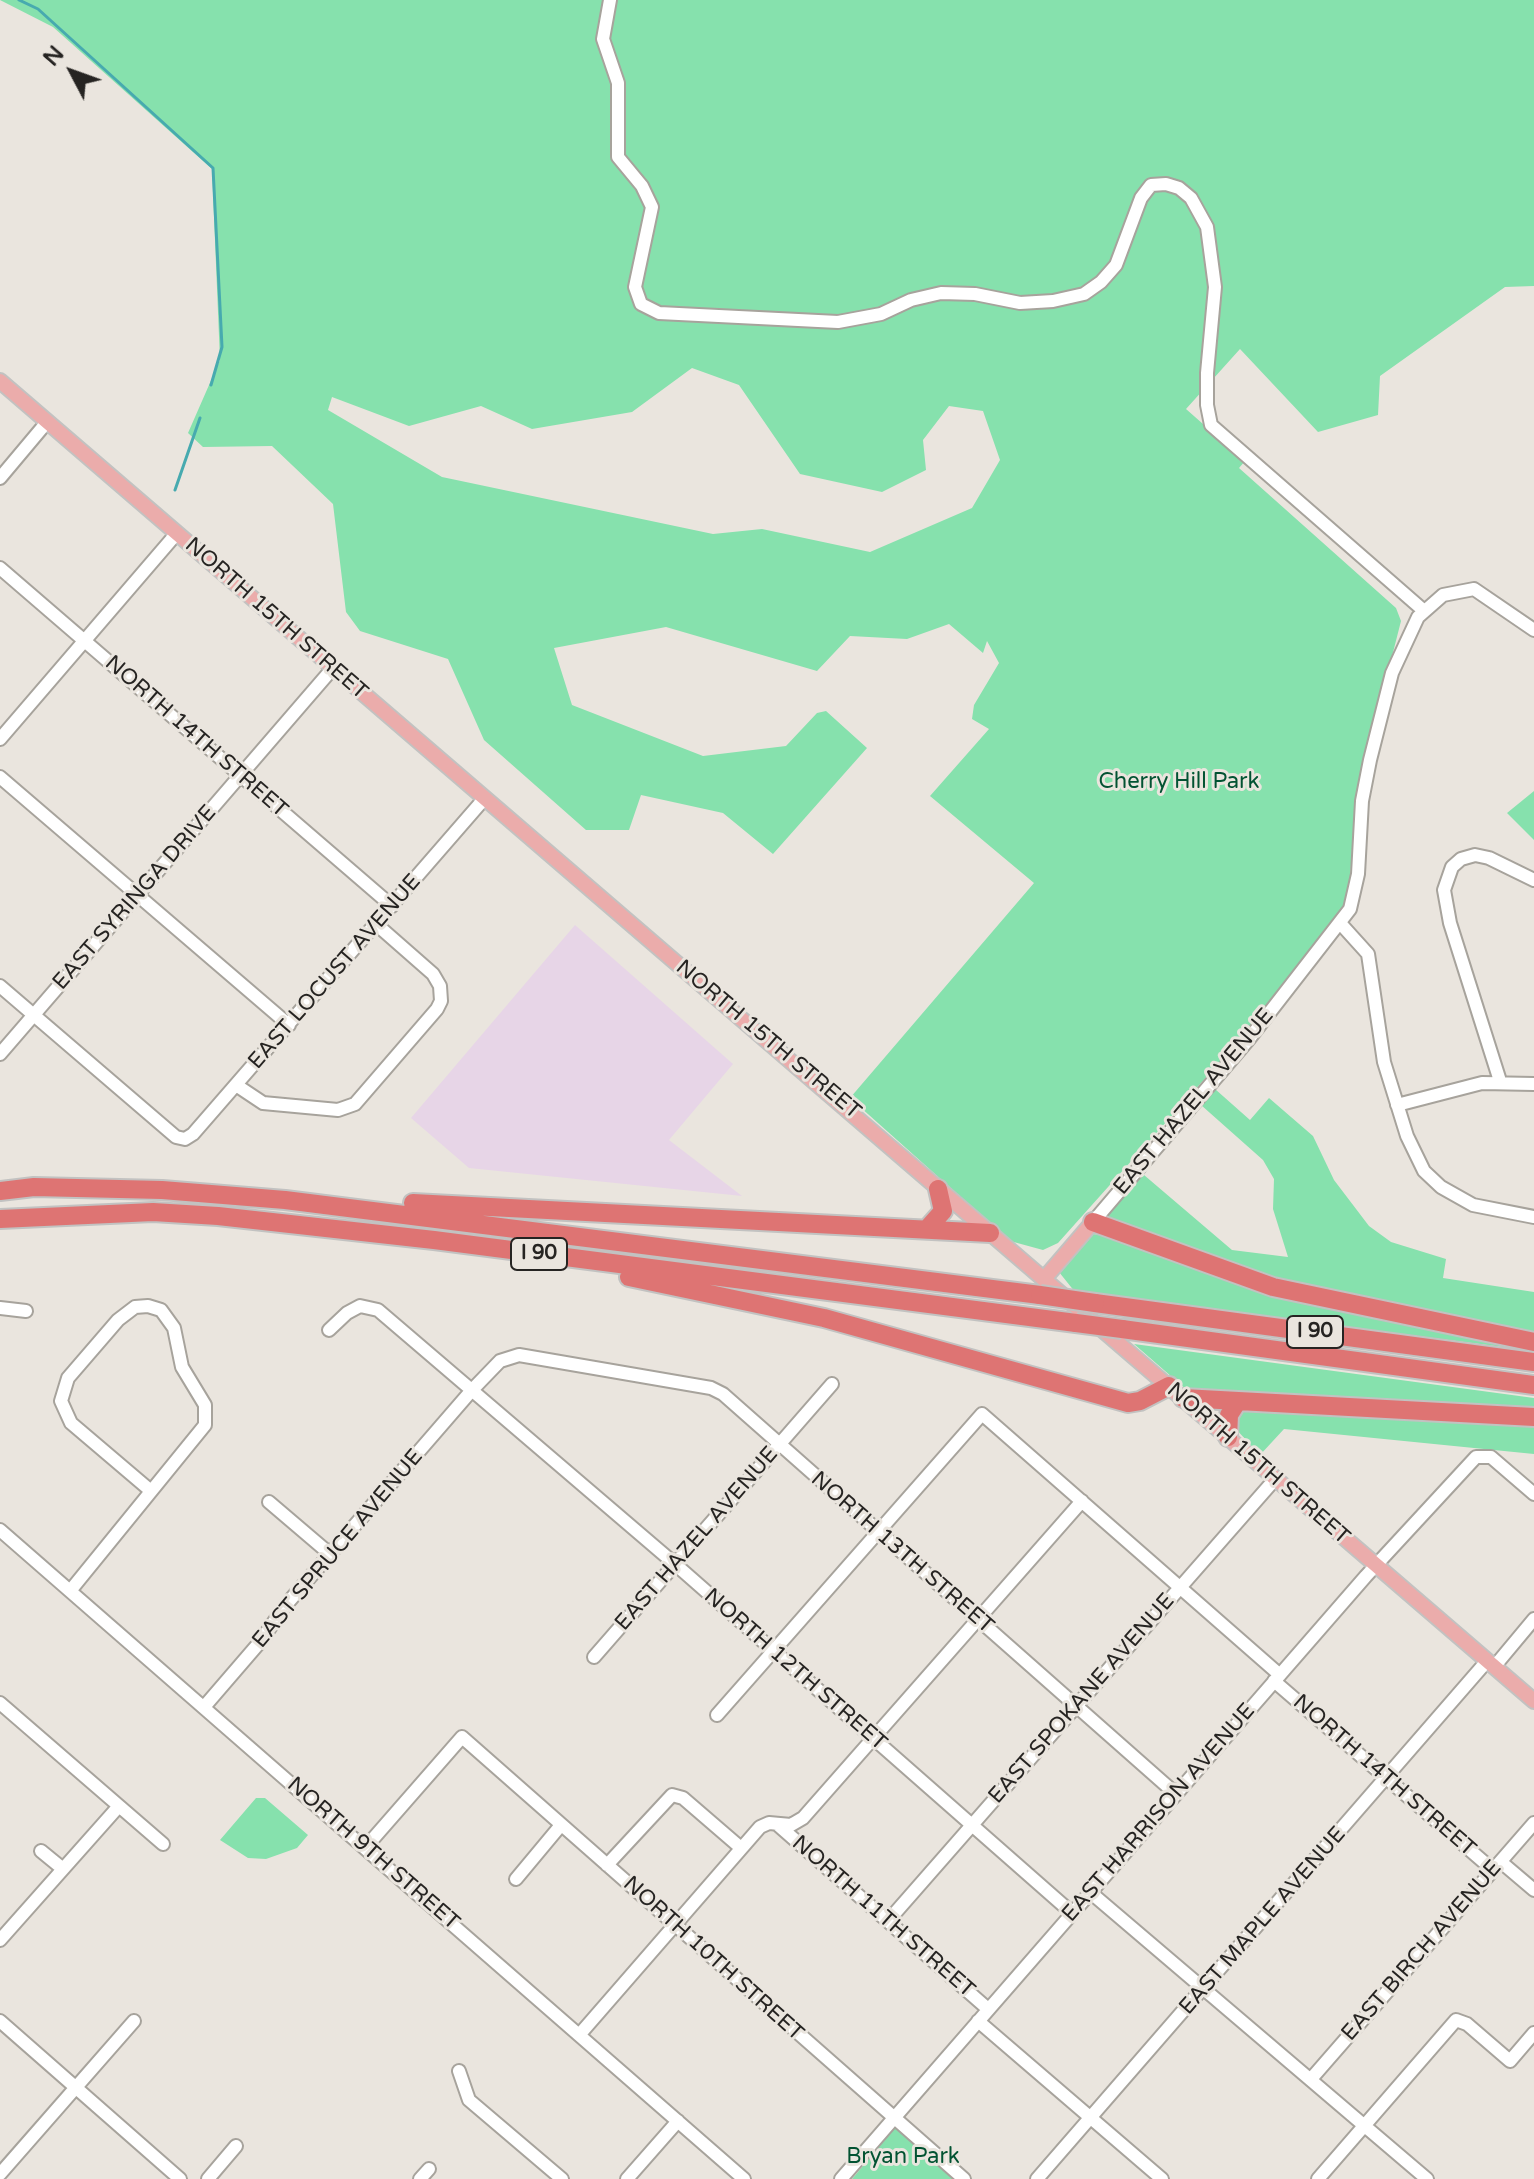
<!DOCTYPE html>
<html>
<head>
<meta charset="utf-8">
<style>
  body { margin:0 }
  #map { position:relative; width:1534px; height:2179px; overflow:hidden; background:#eae5de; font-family:"Varela Round",sans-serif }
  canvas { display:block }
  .north { position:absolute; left:32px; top:32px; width:80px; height:80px; -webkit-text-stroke:6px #eae5de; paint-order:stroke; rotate:311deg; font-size:22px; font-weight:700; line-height:32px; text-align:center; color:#262422 }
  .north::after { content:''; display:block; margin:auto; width:28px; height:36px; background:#262422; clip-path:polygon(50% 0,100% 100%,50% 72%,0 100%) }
</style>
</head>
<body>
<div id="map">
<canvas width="1534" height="2179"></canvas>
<div class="north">N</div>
</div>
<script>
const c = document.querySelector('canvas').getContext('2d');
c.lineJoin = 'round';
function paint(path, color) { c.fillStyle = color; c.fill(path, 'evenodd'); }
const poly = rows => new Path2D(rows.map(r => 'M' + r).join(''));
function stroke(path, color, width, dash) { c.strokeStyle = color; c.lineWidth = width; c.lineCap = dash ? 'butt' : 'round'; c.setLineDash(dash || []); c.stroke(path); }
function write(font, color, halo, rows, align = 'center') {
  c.font = font + ' "Varela Round",sans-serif'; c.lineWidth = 6; c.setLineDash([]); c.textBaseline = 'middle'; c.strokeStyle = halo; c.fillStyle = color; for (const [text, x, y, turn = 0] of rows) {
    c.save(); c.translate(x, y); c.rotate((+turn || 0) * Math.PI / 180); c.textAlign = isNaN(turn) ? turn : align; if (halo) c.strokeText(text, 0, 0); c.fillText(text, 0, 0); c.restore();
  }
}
paint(poly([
  [575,925,733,1064,669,1140,742,1196,469,1168,411,1118]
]), '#e7d5e7');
paint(poly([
  [0,0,1534,0,1534,286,1505,287,1380,376,1378,415,1318,432,1240,349,1186,409,1245,461,1239,468,1396,608,1401,621,1355,802,1349,895,1344,909,1251,1027,1058,1243,1043,1250,1010,1241,850,1098,1034,883,930,796,989,729,972,719,974,705,999,663,987,641,983,653,949,624,907,639,850,636,817,671,666,627,554,648,572,705,703,756,786,746,817,713,826,711,867,748,773,854,723,813,641,795,629,830,586,830,484,740,448,659,360,631,346,612,333,504,272,446,203,447,188,433,220,360,212,169,53,27],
  [692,368,739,385,800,474,882,492,926,470,923,440,949,406,983,411,1000,460,972,508,870,552,762,529,713,534,442,477,328,410,332,397,409,426,481,406,532,429,632,412],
  [1534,791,1534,840,1507,813],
  [1215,1089,1250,1120,1269,1098,1313,1136,1334,1180,1369,1226,1391,1242,1446,1259,1443,1278,1534,1292,1534,1334,1315,1291,1225,1265,1105,1222,1105,1210,1144,1175,1232,1250,1288,1257,1273,1209,1274,1179,1263,1160,1201,1105],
  [1090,1234,1109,1235,1534,1348,1534,1351,1075,1292,1059,1272,1065,1260],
  [1134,1344,1534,1398,1534,1411,1188,1391],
  [1243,1408,1534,1423,1534,1454,1284,1429,1260,1455,1234,1427,1238,1412],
  [256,1798,265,1798,308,1835,297,1848,266,1859,248,1858,220,1840],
  [898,2124,964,2179,852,2179]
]), '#86e1ad');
stroke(poly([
  [19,0,38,9,213,168,222,347,211,385],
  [175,490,200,418]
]), '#47aaaf', 3);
const minor = poly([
  [610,0,603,39,618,83,618,157,642,186,652,207,635,287,641,304,659,313,838,322,881,314,911,300,941,293,975,294,1020,303,1053,301,1084,294,1101,282,1116,265,1141,198,1151,185,1166,184,1179,188,1191,198,1207,227,1215,287,1207,373,1207,405,1211,425,1423,610],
  [0,478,47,422],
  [0,568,392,906],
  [0,739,177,533],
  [0,777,289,1025],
  [1340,923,1368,954,1384,1062,1407,1136,1424,1171,1441,1187,1473,1205,1534,1217],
  [0,986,176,1137,185,1139,193,1134,484,799],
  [0,1054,333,668],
  [1500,1081,1450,923,1444,890,1452,867,1461,859,1475,855,1489,858,1534,880],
  [236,1085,263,1103,338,1110,355,1104,437,1009,441,1001,440,986,433,974,376,924],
  [1397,1105,1482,1083,1534,1084],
  [1093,1222,1249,1039,1350,909,1358,874,1362,801,1370,760,1392,673,1418,617,1443,595,1474,589,1534,630],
  [0,1308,26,1311],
  [329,1330,347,1313,360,1306,378,1310,675,1564,1072,1913],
  [269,1502,330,1554],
  [0,1530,744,2179],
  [70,1591,205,1425,205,1405,182,1367,174,1328,161,1310,148,1306,135,1307,118,1320,68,1378,61,1401,71,1423,151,1491],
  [594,1657,832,1384],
  [1494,1667,1534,1619],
  [1274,1681,1493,1870],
  [0,1703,163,1844],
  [204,1707,260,1642,285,1606,472,1390,500,1361,519,1355,711,1388,723,1394,1176,1794],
  [717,1715,982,1414,1280,1675],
  [778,1825,988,2009],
  [365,1848,462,1737,964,2179],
  [41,1851,63,1869],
  [1501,1862,1534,1890],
  [607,1865,672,1795,683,1798,741,1848],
  [516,1879,561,1825],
  [1090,1892,1427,2179],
  [888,1921,1276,1478],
  [0,1940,119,1806],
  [0,2021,180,2179],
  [978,2021,1162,2179],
  [580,2034,760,1827,769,1823,791,1825,803,1818,1082,1501],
  [459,2071,469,2100,562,2179],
  [1311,2079,1534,1823],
  [0,2174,134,2021],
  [208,2179,236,2146],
  [420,2179,429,2169],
  [627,2179,678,2121],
  [841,2179,1366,1576,1476,1457,1491,1457,1534,1494],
  [1037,2179,1487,1661],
  [1318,2179,1456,2020,1467,2024,1510,2061,1534,2033]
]);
const major = poly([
  [0,381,1534,1701],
  [1044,1279,1093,1222]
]);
const highway = poly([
  [0,1191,34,1187,162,1190,285,1200,1040,1295],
  [413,1203,990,1233],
  [0,1219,153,1212,218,1216,434,1240,1076,1323],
  [1093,1222,1273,1287,1534,1342],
  [927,1229,943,1211,938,1189],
  [629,1277,824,1318,1128,1403,1140,1401,1169,1386],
  [1095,1303,1534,1362],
  [1122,1329,1534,1385],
  [1183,1398,1534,1417],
  [1228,1437,1229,1415,1238,1401]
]);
stroke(minor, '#a7a39c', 16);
stroke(major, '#c2c2c1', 18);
stroke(highway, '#c2c2c1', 22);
stroke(minor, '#fff', 12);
stroke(major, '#ebacab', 14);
stroke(highway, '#de7473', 18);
const highwayBridge = poly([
  [1040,1295,1095,1303],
  [1076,1323,1122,1329]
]);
stroke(highwayBridge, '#c2c2c1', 22, []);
stroke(highwayBridge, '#de7473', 18);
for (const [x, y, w] of [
  [539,1254,56],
  [1315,1332,56]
]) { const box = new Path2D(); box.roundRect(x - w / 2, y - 16, w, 32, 6); c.fillStyle = '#eae5de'; c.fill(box); stroke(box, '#262422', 2); }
write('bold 20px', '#262422', null, [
  ["I 90",539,1254],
  ["I 90",1315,1332]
]);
write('22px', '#262422', '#eae5de', [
  ["NORTH 15TH STREET",276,619,41],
  ["NORTH 14TH STREET",196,737,41],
  ["EAST SYRINGA DRIVE",135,898,-49],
  ["EAST LOCUST AVENUE",335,972,-49],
  ["NORTH 15TH STREET",768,1040,40],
  ["EAST HAZEL AVENUE",1194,1102,-50],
  ["NORTH 15TH STREET",1258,1464,41],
  ["EAST HAZEL AVENUE",697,1539,-49],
  ["EAST SPRUCE AVENUE",338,1549,-50],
  ["NORTH 13TH STREET",902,1553,41],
  ["NORTH 12TH STREET",795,1670,41],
  ["EAST SPOKANE AVENUE",1082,1699,-49],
  ["NORTH 14TH STREET",1384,1776,41],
  ["EAST HARRISON AVENUE",1159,1813,-49],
  ["NORTH 9TH STREET",373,1854,41],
  ["NORTH 11TH STREET",883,1917,41],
  ["EAST MAPLE AVENUE",1263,1921,-49],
  ["EAST BIRCH AVENUE",1422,1951,-49],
  ["NORTH 10TH STREET",713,1959,42]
]);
write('22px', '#025332', '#eae5de', [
  ["Cherry Hill Park",1179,782],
  ["Bryan Park",903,2157]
]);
</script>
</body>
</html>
